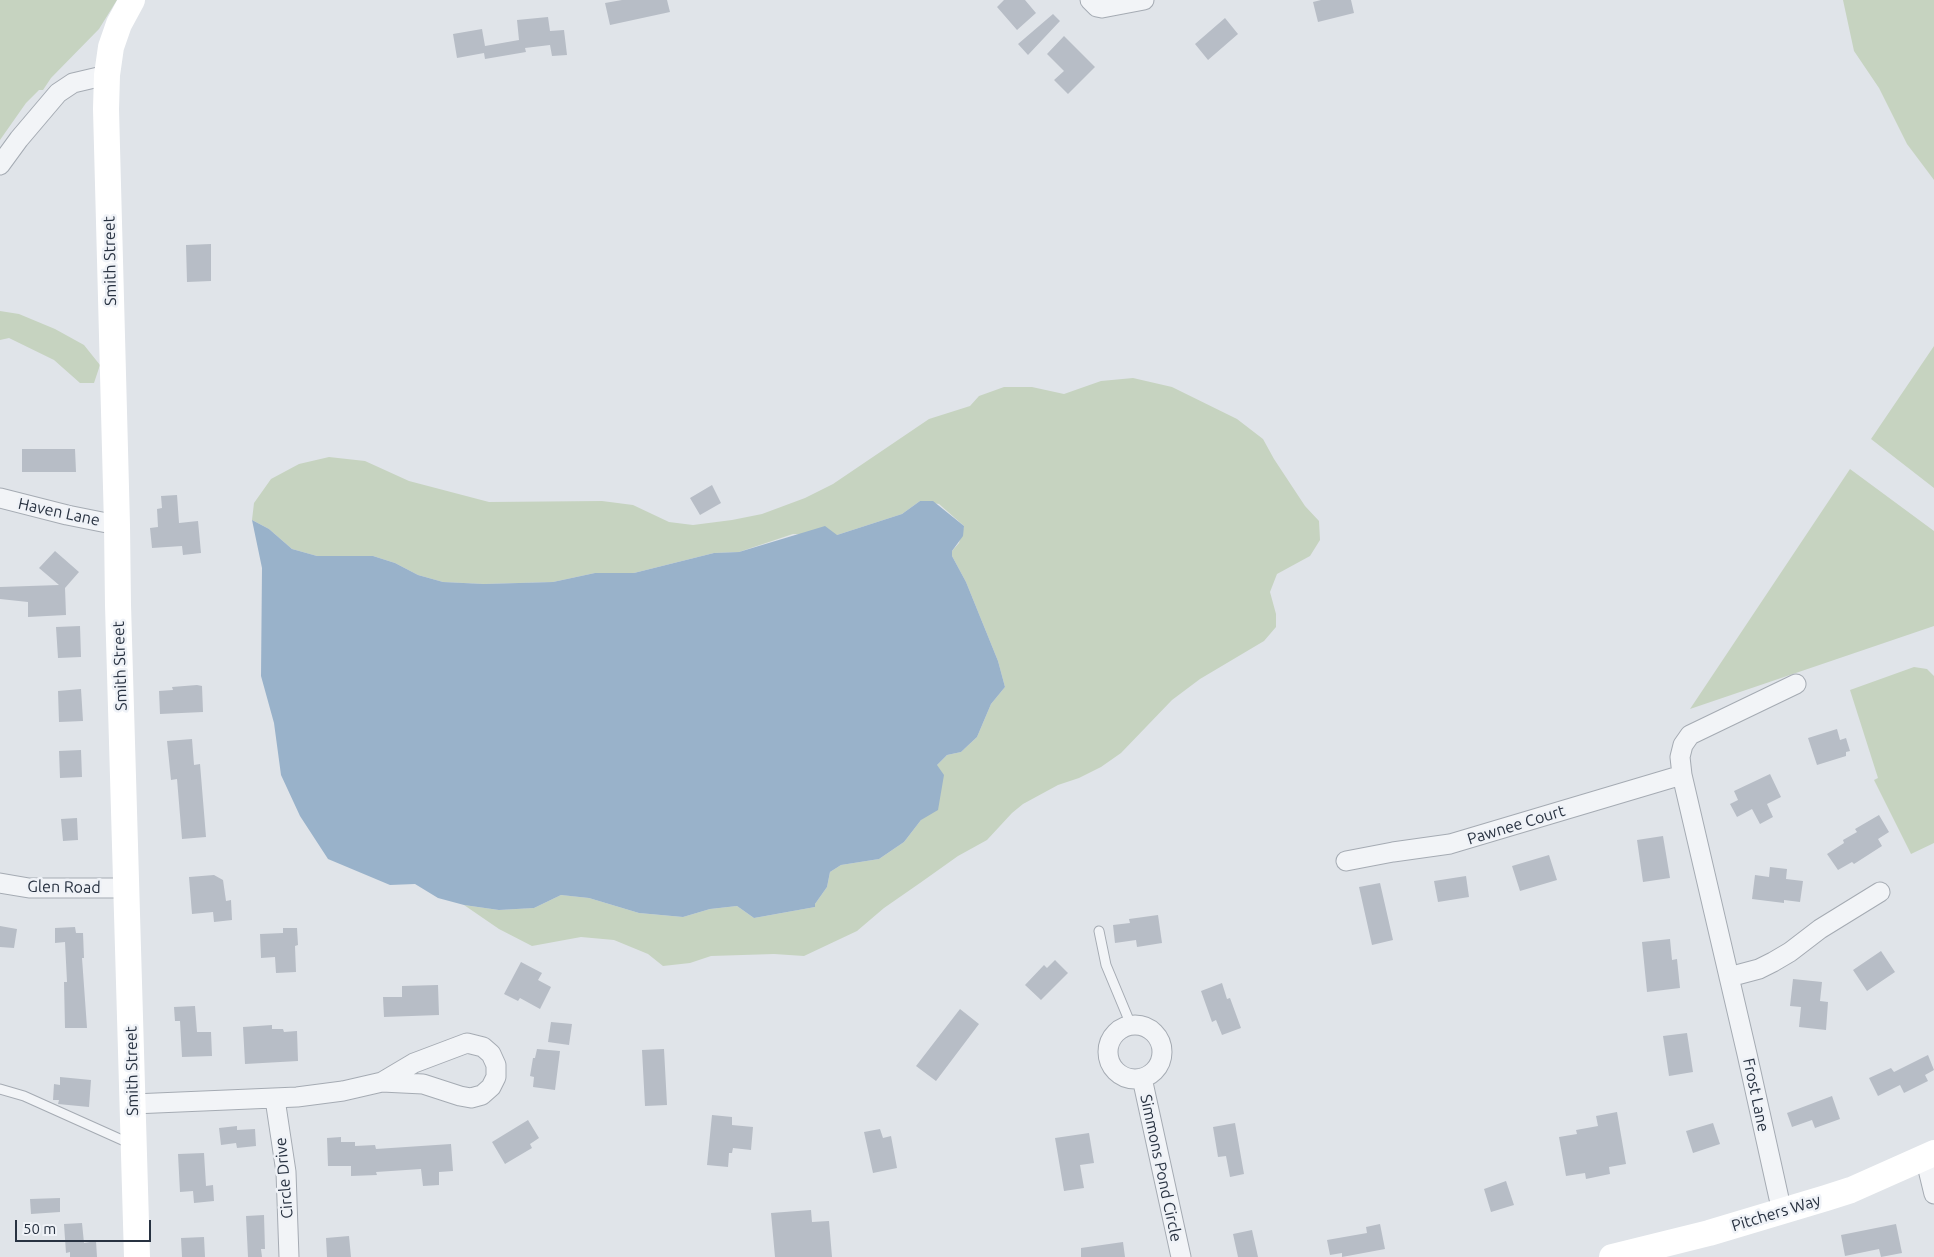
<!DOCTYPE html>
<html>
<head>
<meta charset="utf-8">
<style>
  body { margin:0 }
  #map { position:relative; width:1934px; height:1257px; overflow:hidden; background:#e0e4e9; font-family:Ubuntu,sans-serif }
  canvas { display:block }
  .scale { position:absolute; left:15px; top:1220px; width:136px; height:22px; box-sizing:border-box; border:2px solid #283241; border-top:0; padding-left:6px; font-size:15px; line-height:18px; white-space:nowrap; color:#283241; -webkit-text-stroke:4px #eff2f7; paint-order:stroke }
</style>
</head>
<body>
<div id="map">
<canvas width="1934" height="1257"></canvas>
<div class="scale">50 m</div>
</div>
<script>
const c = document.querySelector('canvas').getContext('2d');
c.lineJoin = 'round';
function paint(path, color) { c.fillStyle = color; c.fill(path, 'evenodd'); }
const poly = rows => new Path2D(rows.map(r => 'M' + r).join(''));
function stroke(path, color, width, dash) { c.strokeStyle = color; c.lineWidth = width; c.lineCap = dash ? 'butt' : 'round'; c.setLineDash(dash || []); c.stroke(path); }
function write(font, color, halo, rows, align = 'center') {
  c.font = font + ' Ubuntu,sans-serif'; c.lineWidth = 5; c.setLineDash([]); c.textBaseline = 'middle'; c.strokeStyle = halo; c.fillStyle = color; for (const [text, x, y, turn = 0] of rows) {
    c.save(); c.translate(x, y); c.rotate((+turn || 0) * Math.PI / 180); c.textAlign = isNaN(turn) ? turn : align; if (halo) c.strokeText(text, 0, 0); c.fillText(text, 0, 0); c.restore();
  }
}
paint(poly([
  [0,0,117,0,99,29,51,78,43,90,39,90,26,103,0,140],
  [1843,0,1934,0,1934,180,1907,144,1879,88,1854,51],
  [0,311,19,314,55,329,84,345,100,365,94,383,80,383,54,360,9,338,0,340],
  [1934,346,1934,488,1871,439],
  [1133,378,1172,387,1237,419,1263,439,1274,459,1305,506,1319,521,1320,540,1310,556,1277,574,1270,592,1276,614,1276,627,1264,641,1200,679,1172,700,1121,753,1101,767,1079,778,1058,785,1023,804,1012,813,987,840,958,856,920,883,884,908,857,931,804,956,774,954,711,956,690,963,663,966,648,954,614,940,581,937,532,946,499,929,464,905,499,910,534,908,561,895,589,898,639,913,683,917,710,909,737,906,754,918,815,907,815,904,827,887,830,872,841,865,879,859,904,842,921,820,937,765,947,755,961,752,977,737,991,704,1005,687,998,661,966,582,952,556,952,551,959,543,964,526,939,504,920,501,902,514,837,535,793,534,739,552,714,553,634,573,595,573,553,582,484,584,443,582,418,575,395,563,373,556,317,556,292,549,269,529,252,520,254,503,271,479,299,464,329,457,365,461,409,481,489,502,602,501,633,505,669,522,693,525,732,520,762,514,805,498,833,484,929,419,970,406,979,396,1004,387,1032,387,1064,394,1101,381],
  [1850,469,1934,531,1934,626,1690,709],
  [1914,667,1927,669,1934,676,1934,843,1911,854,1874,780,1878,778,1850,690]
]), '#c6d3c0');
paint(poly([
  [920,501,933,501,964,526,963,536,952,551,952,556,966,582,998,661,1005,687,991,704,977,737,961,752,947,755,937,765,944,775,938,810,921,820,904,842,879,859,841,865,830,872,827,887,815,904,815,907,754,918,737,906,710,909,683,917,639,913,589,898,561,895,534,908,499,910,464,905,438,898,415,884,390,885,328,859,300,816,281,775,274,723,261,676,262,568,252,520,269,529,292,549,317,556,373,556,395,563,418,575,443,582,484,584,553,582,595,573,634,573,714,553,739,552,825,526,837,535,902,514]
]), '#99b2ca');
paint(poly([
  [622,0,667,0,670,12,610,25,605,3],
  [1004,0,1025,0,1036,13,1017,30,997,7],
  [1321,0,1351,0,1354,13,1318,22,1313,2],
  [1053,14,1060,21,1028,55,1018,44],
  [548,17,550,31,564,30,567,55,552,56,550,45,525,48,526,52,485,59,484,53,457,58,453,34,482,29,485,46,519,40,517,20],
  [1225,18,1238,34,1208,60,1195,44],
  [1064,36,1095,67,1068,94,1054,80,1064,71,1047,54],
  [211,244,211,281,187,282,186,245],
  [22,449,75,449,76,472,22,472],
  [712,485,721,503,700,515,690,498],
  [177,495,179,523,198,521,201,553,183,555,182,546,152,548,150,528,158,527,157,509,162,508,161,496],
  [55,551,79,572,65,588,66,615,28,617,28,602,0,599,0,587,59,585,39,568],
  [80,626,81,657,58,658,56,627],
  [197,685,202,686,203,712,160,714,159,691,173,690,172,687],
  [81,689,83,721,59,722,58,691],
  [1837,729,1840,740,1846,738,1850,751,1846,752,1846,756,1817,765,1808,738],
  [192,739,194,765,200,764,206,837,182,839,177,779,171,780,167,741],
  [81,750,82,777,60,778,59,751],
  [1770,774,1781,797,1767,804,1773,817,1760,824,1752,809,1737,817,1730,804,1738,800,1734,791],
  [1879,815,1889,832,1878,839,1882,846,1854,864,1852,862,1838,870,1827,854,1844,843,1843,840,1857,832,1855,829],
  [77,818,78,840,63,841,61,819],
  [1663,836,1670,878,1643,882,1637,840],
  [1549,855,1557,880,1520,891,1512,866],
  [1770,867,1787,869,1786,879,1803,881,1800,902,1784,900,1784,903,1752,899,1755,875,1769,877],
  [214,875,223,880,226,901,231,900,232,920,214,922,213,912,192,914,189,877],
  [1466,876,1469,897,1438,902,1434,881],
  [1380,883,1393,940,1372,945,1359,887],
  [1158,915,1162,943,1137,947,1136,940,1115,943,1113,925,1130,923,1129,919],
  [0,926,17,929,14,948,0,947],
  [75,927,76,933,83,933,84,958,82,958,87,1028,65,1028,64,982,67,982,65,942,55,943,55,928],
  [283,928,297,928,298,945,295,946,296,972,276,973,275,957,261,958,260,934,283,933],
  [1670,939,1672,960,1677,959,1680,988,1647,992,1642,942],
  [1881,951,1895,972,1867,991,1853,970],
  [1055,960,1068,973,1041,1000,1025,985,1044,965,1047,968],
  [521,962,542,973,538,980,551,987,540,1009,520,998,518,1001,504,994],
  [1793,979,1822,982,1820,1001,1828,1002,1826,1030,1799,1027,1801,1007,1790,1006],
  [1222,983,1227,999,1230,998,1241,1028,1222,1035,1216,1020,1212,1022,1201,991],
  [438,985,439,1015,384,1017,383,997,402,997,402,986],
  [195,1006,197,1032,211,1032,212,1056,182,1057,180,1021,175,1021,174,1007],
  [960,1009,979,1024,936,1081,916,1066],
  [551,1022,572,1024,569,1045,548,1042],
  [272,1025,272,1029,283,1029,284,1032,297,1031,298,1061,245,1064,243,1027],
  [1687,1033,1693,1072,1669,1076,1663,1036],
  [537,1049,560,1051,555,1090,533,1087,534,1077,530,1076,533,1058,535,1058],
  [664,1049,667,1105,645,1106,642,1050],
  [1928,1055,1934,1070,1925,1075,1928,1081,1904,1093,1900,1085,1878,1096,1869,1078,1891,1068,1894,1072],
  [60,1077,91,1080,89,1107,58,1104,59,1100,53,1100,54,1084,60,1085],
  [1832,1096,1840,1119,1815,1128,1812,1120,1792,1127,1787,1113],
  [1617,1112,1626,1164,1609,1167,1610,1174,1586,1179,1585,1173,1566,1176,1559,1137,1577,1134,1576,1130,1598,1126,1596,1116],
  [712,1115,732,1117,732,1125,753,1127,751,1150,733,1148,732,1153,729,1153,728,1167,707,1165],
  [528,1120,539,1138,530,1144,532,1148,505,1164,492,1142],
  [1235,1123,1244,1174,1230,1177,1226,1156,1218,1157,1213,1127],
  [1713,1123,1720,1144,1693,1153,1686,1131],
  [237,1126,237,1130,255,1129,256,1146,237,1148,236,1143,221,1145,219,1128],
  [880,1129,883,1138,891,1136,897,1168,873,1173,864,1132],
  [1089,1133,1094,1163,1080,1165,1084,1188,1064,1191,1055,1138],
  [341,1137,341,1142,355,1142,355,1146,375,1145,376,1149,451,1144,453,1171,439,1172,439,1185,423,1186,421,1169,376,1172,377,1175,351,1176,351,1166,328,1166,327,1138],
  [204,1153,206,1186,213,1185,214,1201,194,1203,193,1191,180,1192,178,1154],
  [1506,1181,1514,1205,1491,1212,1484,1189],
  [60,1198,60,1212,31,1214,30,1199],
  [811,1210,812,1222,829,1221,832,1257,775,1257,771,1213],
  [264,1215,265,1249,261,1249,262,1257,248,1257,246,1216],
  [82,1223,84,1243,96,1241,97,1257,70,1257,70,1252,66,1253,64,1224],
  [1380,1224,1385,1249,1342,1257,1342,1253,1330,1255,1327,1240,1367,1233,1366,1227],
  [1896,1224,1902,1253,1881,1257,1879,1249,1845,1256,1841,1235],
  [1252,1230,1258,1257,1238,1257,1233,1234],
  [349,1236,351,1257,327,1257,326,1238],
  [204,1237,205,1257,182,1257,181,1238],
  [1123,1242,1125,1257,1081,1257,1081,1248]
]), '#b7bdc6');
const lane = poly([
  [1099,931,1106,965,1131,1025],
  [0,1089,24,1096,131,1144]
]);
const street = poly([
  [1090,0,1097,7,1102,8,1144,0],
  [0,165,19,139,58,93,73,83,107,75],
  [0,498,67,515,117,525],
  [1346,861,1393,852,1450,844,1682,775],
  [0,883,29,888,127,888],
  [1729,977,1759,969,1773,962,1790,952,1820,929,1880,892],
  '1108 1052a27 27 0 1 1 54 0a27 27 0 1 1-54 0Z',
  [1142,1078,1181,1257],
  [275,1099,286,1172,289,1257],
  [133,1104,297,1097,343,1091,382,1082,423,1084,460,1096,471,1098,482,1095,491,1087,496,1077,496,1065,491,1054,483,1047,467,1043,414,1063,382,1082],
  [1925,1157,1934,1194],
  [1782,1212,1747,1054,1682,775,1680,757,1683,745,1690,735,1796,684]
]);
stroke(lane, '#a5abb3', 11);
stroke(street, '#a5abb3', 21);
stroke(lane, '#f2f4f7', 9);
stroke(street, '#f2f4f7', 19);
stroke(poly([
  [132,0,119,24,111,47,107,75,106,109,117,525,118,605,137,1257],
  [1612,1257,1709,1233,1826,1198,1851,1190,1934,1153]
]), '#fff', 26);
write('16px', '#283241', '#eff2f7', [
  ["Smith Street",110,261,-91],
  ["Haven Lane",59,512,12],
  ["Smith Street",120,666,-92],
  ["Pawnee Court",1516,825,-17],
  ["Glen Road",64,887,1],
  ["Smith Street",132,1071,-91],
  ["Frost Lane",1756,1095,78],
  ["Simmons Pond Circle",1161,1168,78],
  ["Circle Drive",284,1178,-95],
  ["Pitchers Way",1776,1213,-17]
]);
</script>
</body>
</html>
